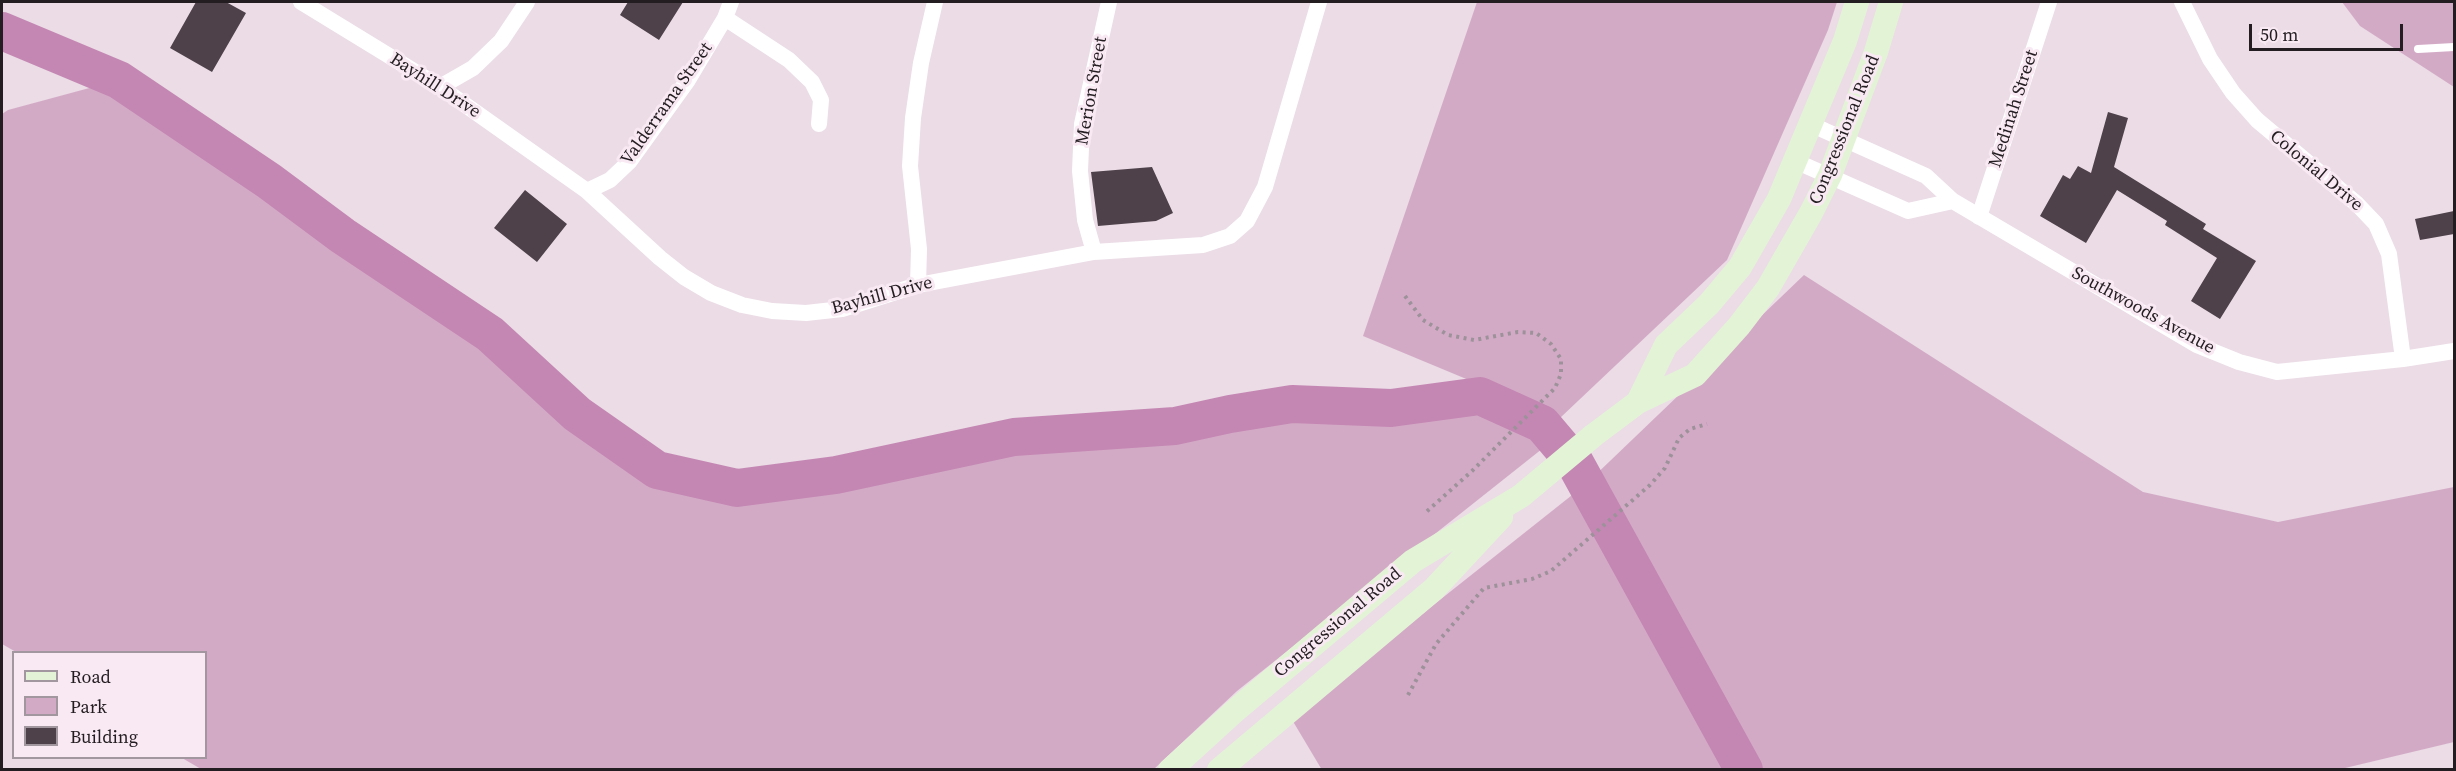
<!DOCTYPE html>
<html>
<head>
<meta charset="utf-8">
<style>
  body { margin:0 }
  #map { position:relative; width:2456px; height:771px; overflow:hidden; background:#ebdce6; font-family:"Source Serif 4",serif }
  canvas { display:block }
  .frame { position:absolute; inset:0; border:3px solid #231d21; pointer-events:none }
  .legend { position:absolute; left:12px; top:651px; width:195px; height:108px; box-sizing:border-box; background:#f9e9f3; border:2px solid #a3979f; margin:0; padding:8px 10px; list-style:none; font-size:18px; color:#231d21 }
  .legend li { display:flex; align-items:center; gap:12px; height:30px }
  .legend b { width:30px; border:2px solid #a3979f }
  .scale { position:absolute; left:2249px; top:24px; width:154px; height:27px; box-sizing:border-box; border:3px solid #231d21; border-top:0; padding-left:8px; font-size:18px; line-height:21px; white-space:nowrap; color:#231d21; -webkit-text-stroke:4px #f9e9f3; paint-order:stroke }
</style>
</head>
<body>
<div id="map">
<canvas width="2456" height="771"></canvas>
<div class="frame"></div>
<ul class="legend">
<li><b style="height:8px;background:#e3f4d6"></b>Road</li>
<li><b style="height:16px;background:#d3aac6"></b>Park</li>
<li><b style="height:16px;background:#4e414a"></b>Building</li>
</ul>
<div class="scale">50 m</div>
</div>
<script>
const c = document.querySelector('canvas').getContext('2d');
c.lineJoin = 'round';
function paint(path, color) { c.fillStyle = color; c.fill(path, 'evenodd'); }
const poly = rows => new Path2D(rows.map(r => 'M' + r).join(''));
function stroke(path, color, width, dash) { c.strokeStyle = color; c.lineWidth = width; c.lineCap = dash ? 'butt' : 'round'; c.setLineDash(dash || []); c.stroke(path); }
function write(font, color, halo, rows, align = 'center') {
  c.font = font + ' "Source Serif 4",serif'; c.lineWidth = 6; c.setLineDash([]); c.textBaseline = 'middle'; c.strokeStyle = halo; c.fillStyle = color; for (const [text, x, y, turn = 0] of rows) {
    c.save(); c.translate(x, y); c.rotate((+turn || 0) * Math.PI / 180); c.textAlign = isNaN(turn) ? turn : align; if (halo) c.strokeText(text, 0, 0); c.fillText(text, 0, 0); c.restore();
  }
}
paint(poly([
  [1477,2,1837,2,1828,30,1727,260,1560,418,1363,336],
  [2342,2,2454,2,2454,87,2360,26],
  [119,80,269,181,343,236,490,334,577,414,657,470,737,488,836,475,1014,437,1175,426,1230,414,1292,404,1391,408,1480,396,1543,417,1552,441,1237,691,1154,769,201,769,182,758,206,758,206,652,16,652,2,644,2,114,8,110],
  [1804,275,2143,492,2278,522,2454,487,2454,742,2341,769,1322,770,1291,718,1586,484]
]), '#d3aac6');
stroke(poly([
  [2,31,119,80,269,181,343,236,490,334,577,414,657,470,737,488,836,475,1014,437,1175,426,1230,414,1292,404,1391,408,1480,396,1542,424,1575,463,1744,770]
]), '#c487b3', 38);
paint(poly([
  [196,2,226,2,246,13,212,72,170,48],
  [628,2,683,2,659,40,620,15],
  [2108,112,2128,118,2114,167,2206,224,2203,229,2256,261,2220,319,2191,301,2217,258,2165,225,2167,221,2117,190,2086,243,2040,216,2063,175,2070,179,2078,166,2091,173],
  [1152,167,1173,213,1156,221,1098,226,1091,172],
  [525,190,567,224,537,262,494,228],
  [2454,211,2454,234,2420,240,2415,219]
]), '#4e414a');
stroke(poly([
  [1405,296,1423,320,1448,335,1474,340,1518,332,1536,333,1551,344,1561,359,1561,374,1555,388,1472,471,1425,513],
  [1408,695,1436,644,1484,588,1532,579,1551,571,1650,485,1665,468,1679,438,1690,429,1707,424]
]), '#9d929a', 4, [3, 4.5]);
stroke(poly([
  [2418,49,2454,47]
]), '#fff', 8);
stroke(poly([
  [301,2,440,87,587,191,660,258,684,277,711,293,742,305,772,311,806,313,842,309,918,285,1094,252,1203,245,1230,236,1247,221,1265,187,1319,2],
  [2182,2,2210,59,2233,93,2257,120,2357,204,2376,224,2389,254,2403,359],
  [725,18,789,60,812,82,821,100,819,124],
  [440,87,473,68,501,41,527,2],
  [1810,124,1926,176,1953,201,2197,345,2239,362,2277,372,2403,359,2454,351],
  [1795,161,1908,211,1953,201],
  [587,191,610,180,629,162,688,80,725,18,731,2],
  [1979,217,2049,2],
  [1094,252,1085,220,1080,171,1082,124,1109,2],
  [918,285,919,249,910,166,913,118,921,63,935,2]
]), '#fff', 16);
stroke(poly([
  [1638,402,1666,345,1709,304,1740,267,1779,199,1845,41,1857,2],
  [1170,770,1237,709,1413,561,1521,496,1594,435,1638,402,1695,375,1739,326,1768,288,1811,213,1830,175,1876,52,1891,2],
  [1219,770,1434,589,1501,517]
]), '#e3f4d6', 24);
write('18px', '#231d21', '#f9e9f3', [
  ["Bayhill Drive",435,86,33],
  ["Merion Street",1092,91,-80],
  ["Valderrama Street",667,104,-55],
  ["Medinah Street",2014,109,-72],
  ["Congressional Road",1845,130,-68],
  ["Colonial Drive",2316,171,40],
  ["Bayhill Drive",882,296,-15],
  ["Southwoods Avenue",2143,311,29],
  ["Congressional Road",1338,623,-40]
]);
</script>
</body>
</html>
